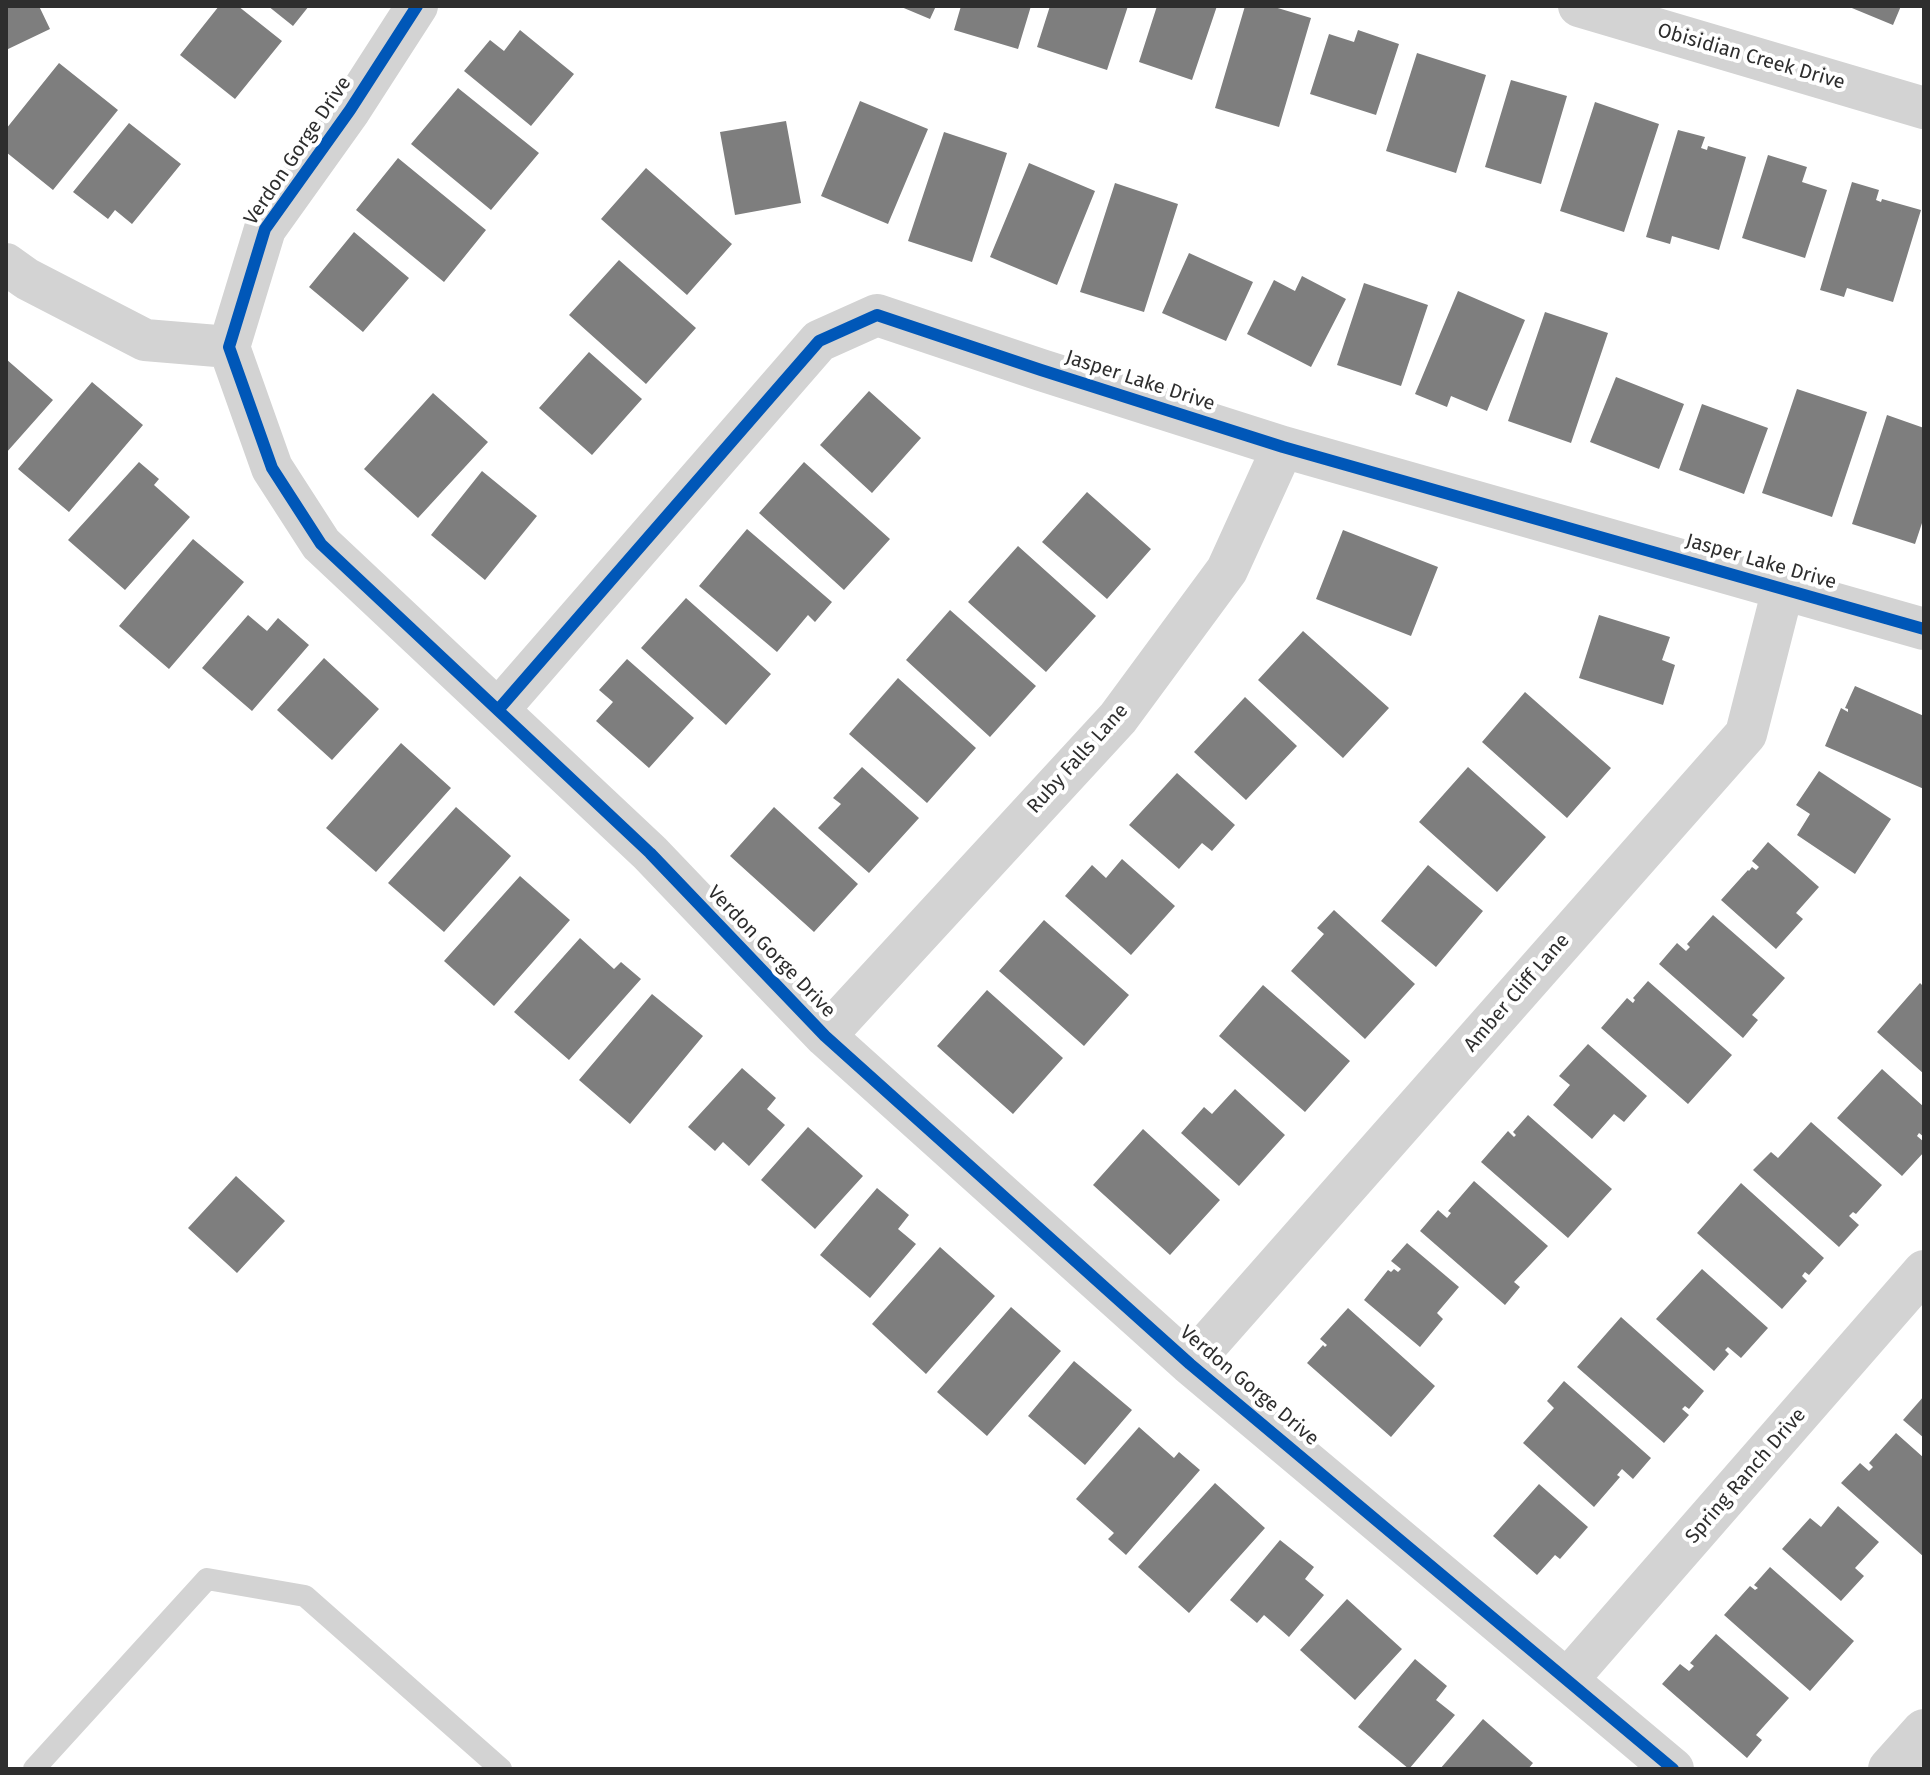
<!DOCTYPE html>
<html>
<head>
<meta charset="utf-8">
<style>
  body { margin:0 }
  #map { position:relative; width:1930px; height:1775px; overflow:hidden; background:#fff; font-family:"Fira Sans",sans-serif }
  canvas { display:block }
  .frame { position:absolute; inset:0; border:8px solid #2e2e2e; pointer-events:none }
</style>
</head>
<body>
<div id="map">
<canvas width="1930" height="1775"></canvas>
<div class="frame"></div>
</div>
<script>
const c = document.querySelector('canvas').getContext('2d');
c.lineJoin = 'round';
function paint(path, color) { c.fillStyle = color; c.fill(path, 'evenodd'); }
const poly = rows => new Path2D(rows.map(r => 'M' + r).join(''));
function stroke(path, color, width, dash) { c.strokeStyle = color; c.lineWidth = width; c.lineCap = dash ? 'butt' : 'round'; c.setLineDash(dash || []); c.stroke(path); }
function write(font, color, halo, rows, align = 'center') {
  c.font = font + ' "Fira Sans",sans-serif'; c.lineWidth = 8; c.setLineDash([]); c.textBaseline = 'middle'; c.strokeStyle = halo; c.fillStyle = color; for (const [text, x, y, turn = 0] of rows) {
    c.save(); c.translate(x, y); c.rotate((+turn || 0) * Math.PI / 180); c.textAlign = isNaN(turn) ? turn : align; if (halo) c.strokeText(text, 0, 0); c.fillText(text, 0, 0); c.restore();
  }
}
paint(poly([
  [6,6,39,6,50,29,6,50],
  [219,6,238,6,282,41,235,99,180,55],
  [268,6,309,6,293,26],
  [899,6,936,6,930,19],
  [961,6,1031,6,1018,49,954,30],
  [1050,6,1128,6,1107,70,1037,47],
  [1157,6,1217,6,1192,80,1139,62],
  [1245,6,1271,6,1311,18,1279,127,1215,108],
  [1847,6,1901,6,1893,25],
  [520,30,574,74,531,126,464,71,490,40,504,51],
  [1358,30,1399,44,1376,115,1310,94,1329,34,1354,42],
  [1417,53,1486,75,1456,173,1386,151],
  [59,63,118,110,53,190,6,152,6,129],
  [1511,80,1567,96,1541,184,1485,167],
  [458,88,539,153,491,210,411,144],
  [860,101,928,129,888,224,821,196],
  [1595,102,1659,124,1624,232,1560,211],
  [786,121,801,203,735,215,720,132],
  [129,123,181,164,132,224,115,210,108,219,73,192],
  [1678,130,1705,137,1701,148,1707,150,1708,146,1746,157,1719,250,1672,236,1670,244,1646,237],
  [944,132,1007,153,972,262,908,241],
  [1768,155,1807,167,1802,182,1827,190,1805,258,1742,238],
  [398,158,486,230,444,282,356,210],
  [1029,163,1095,191,1057,285,990,257],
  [646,168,732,244,687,295,601,219],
  [1852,182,1879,190,1876,200,1881,202,1882,199,1921,210,1893,302,1847,288,1844,297,1820,290],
  [1115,183,1178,204,1144,312,1080,292],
  [354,232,409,278,363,332,309,287],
  [1189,253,1253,282,1226,341,1162,313],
  [619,260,696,328,646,384,569,315],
  [1302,276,1346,299,1311,367,1247,334,1274,280,1295,291],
  [1364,283,1428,305,1401,386,1337,365],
  [1458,291,1525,320,1487,411,1451,396,1447,407,1415,394],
  [1545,312,1608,333,1571,443,1508,421],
  [589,352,642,399,592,455,539,408],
  [6,359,53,400,6,453],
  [1616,377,1684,404,1659,469,1590,442],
  [92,382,143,425,69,512,18,469],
  [1797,389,1867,412,1832,517,1762,493],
  [869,391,921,438,872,493,820,445],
  [433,393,488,442,418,518,364,469],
  [1702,404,1768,428,1744,494,1679,470],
  [1887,415,1924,428,1924,517,1915,544,1852,524],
  [139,462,159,479,154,485,190,517,125,590,68,540],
  [804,462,890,539,844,590,759,513],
  [482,471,537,516,485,580,431,535],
  [1087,492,1151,549,1107,599,1042,542],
  [747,529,832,602,815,622,808,615,777,652,699,586],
  [1343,530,1438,567,1411,636,1316,599],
  [193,539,244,582,169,669,119,626],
  [1018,546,1096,616,1046,672,968,602],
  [686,598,771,674,726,725,641,648],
  [950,610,1036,686,990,737,906,660],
  [248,615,267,631,278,618,309,645,252,711,202,668],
  [1599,615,1670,637,1662,660,1675,665,1663,705,1579,678],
  [1303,631,1389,708,1343,758,1258,680],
  [324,658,379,709,332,760,277,710],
  [627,659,694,718,649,768,596,721,613,702,599,690],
  [898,678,976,748,927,803,849,734],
  [1855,686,1924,716,1924,789,1825,746,1841,708,1848,712,1848,709,1845,708],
  [1525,692,1611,768,1567,818,1482,742],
  [1245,697,1297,746,1246,800,1194,752],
  [401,743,451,788,376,872,326,828],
  [862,767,919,818,869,873,818,828,841,804,833,798],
  [1468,767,1546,837,1497,892,1419,822],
  [1819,771,1891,819,1855,874,1797,835,1810,814,1796,805],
  [1177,773,1235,825,1212,851,1202,843,1179,869,1129,825],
  [456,807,511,856,444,932,388,883],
  [774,807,858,884,814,932,730,856],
  [1768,842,1819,887,1796,913,1803,919,1776,949,1721,900,1748,870,1749,871,1752,867,1756,870,1759,867,1752,861],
  [1122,859,1175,906,1131,955,1065,896,1092,865,1106,878],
  [1428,865,1483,911,1436,967,1381,921],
  [520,876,570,920,494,1006,444,961],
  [1334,910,1415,984,1365,1039,1291,971,1324,934,1317,928],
  [1713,915,1785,978,1752,1015,1758,1020,1743,1038,1659,964,1677,943,1686,951,1690,947,1687,944],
  [1044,920,1129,995,1084,1046,999,971],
  [580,938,614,969,621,962,641,979,569,1060,514,1012],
  [1648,981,1732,1055,1688,1104,1601,1028,1627,998,1633,1003,1635,1000,1633,998],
  [1920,983,1924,987,1924,1074,1877,1032],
  [1263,985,1350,1061,1305,1112,1219,1036],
  [987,990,1063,1058,1013,1114,937,1046],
  [652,994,703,1036,630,1124,579,1080],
  [1588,1044,1647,1096,1624,1122,1614,1114,1592,1139,1553,1105,1570,1085,1559,1076],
  [742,1068,776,1098,767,1109,785,1125,749,1166,723,1142,715,1151,688,1127],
  [1882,1069,1924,1107,1924,1137,1919,1133,1917,1136,1924,1142,1924,1152,1902,1176,1837,1118],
  [1235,1089,1285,1135,1239,1186,1181,1133,1204,1107,1212,1114],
  [1528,1115,1612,1189,1568,1238,1481,1162,1508,1131,1514,1137,1516,1135,1513,1132],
  [1811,1122,1882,1185,1856,1214,1853,1212,1849,1216,1859,1225,1839,1247,1753,1170,1771,1152,1778,1158],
  [808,1127,863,1176,815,1229,761,1180],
  [1143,1129,1220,1200,1170,1255,1093,1185],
  [236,1176,285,1221,237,1273,188,1228],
  [1474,1181,1548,1246,1514,1282,1520,1287,1505,1305,1420,1231,1438,1210,1447,1218,1451,1213,1448,1211],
  [1741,1183,1824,1258,1809,1275,1805,1272,1802,1276,1807,1281,1782,1309,1697,1233],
  [877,1188,909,1215,898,1229,916,1244,870,1298,820,1255],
  [1407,1243,1459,1287,1437,1313,1443,1319,1420,1347,1364,1300,1388,1270,1391,1272,1394,1269,1398,1272,1401,1269,1391,1261],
  [940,1247,995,1296,926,1374,872,1324],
  [1702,1269,1768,1328,1741,1358,1728,1347,1725,1350,1729,1354,1714,1371,1656,1319],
  [1011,1307,1061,1351,987,1436,937,1392],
  [1348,1308,1435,1386,1391,1437,1307,1363,1323,1345,1325,1347,1327,1345,1320,1339],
  [1621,1317,1704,1391,1689,1409,1685,1406,1682,1409,1689,1415,1664,1443,1577,1367],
  [1074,1361,1132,1410,1085,1465,1028,1416],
  [1564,1381,1651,1458,1633,1479,1622,1469,1617,1475,1620,1477,1594,1507,1523,1443,1554,1408,1547,1401],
  [1924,1396,1924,1438,1903,1420],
  [1139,1427,1174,1458,1179,1452,1200,1470,1126,1555,1108,1539,1114,1533,1076,1499],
  [1896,1433,1924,1458,1924,1557,1841,1483,1860,1463,1869,1471,1873,1467,1869,1463],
  [1215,1483,1265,1528,1189,1613,1138,1567],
  [1539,1484,1588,1527,1560,1559,1555,1555,1537,1575,1493,1536],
  [1838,1506,1879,1542,1855,1568,1864,1576,1841,1601,1782,1549,1810,1518,1821,1527],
  [1280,1540,1314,1567,1305,1579,1324,1595,1289,1637,1264,1615,1257,1623,1230,1600],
  [1770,1567,1854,1641,1810,1691,1724,1615,1750,1586,1755,1590,1758,1588,1754,1585],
  [1347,1599,1402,1649,1355,1700,1300,1650],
  [1716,1634,1789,1698,1756,1735,1762,1740,1747,1758,1662,1684,1680,1664,1689,1671,1694,1666,1690,1663],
  [1415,1659,1447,1686,1436,1700,1455,1715,1409,1769,1358,1727],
  [1483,1719,1533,1763,1528,1769,1440,1769]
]), '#7e7e7e');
stroke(poly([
  [34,1769,207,1579,305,1596,501,1769]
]), '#d3d3d3', 22);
stroke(poly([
  [417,6,350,110,265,229,229,347,272,468,321,544,650,853,825,1036,1190,1364,1673,1769],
  [1579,6,1924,108],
  [6,264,27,279,145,340,229,347],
  [498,710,819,341,877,315,1041,370,1283,447,1924,629],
  [825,1036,1118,718,1227,570,1283,447],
  [1190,1364,1746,734,1783,589],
  [1567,1680,1924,1271]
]), '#d3d3d3', 42);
stroke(poly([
  [1890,1769,1924,1731]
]), '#d3d3d3', 44);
stroke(poly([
  [417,6,350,110,265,229,229,347,272,468,321,544,650,853,825,1036,1190,1364,1673,1769],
  [498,710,819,341,877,315,1041,370,1283,447,1924,629]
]), '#0057b8', 12);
write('20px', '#2e2e2e', '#fff', [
  ["Obisidian Creek Drive",1751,57,16],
  ["Verdon Gorge Drive",298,151,-56],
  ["Jasper Lake Drive",1140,381,18],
  ["Jasper Lake Drive",1761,562,16],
  ["Ruby Falls Lane",1078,759,-48],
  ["Verdon Gorge Drive",771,952,46],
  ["Amber Cliff Lane",1517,993,-49],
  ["Verdon Gorge Drive",1249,1386,40],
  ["Spring Ranch Drive",1746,1476,-49]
]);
</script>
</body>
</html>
